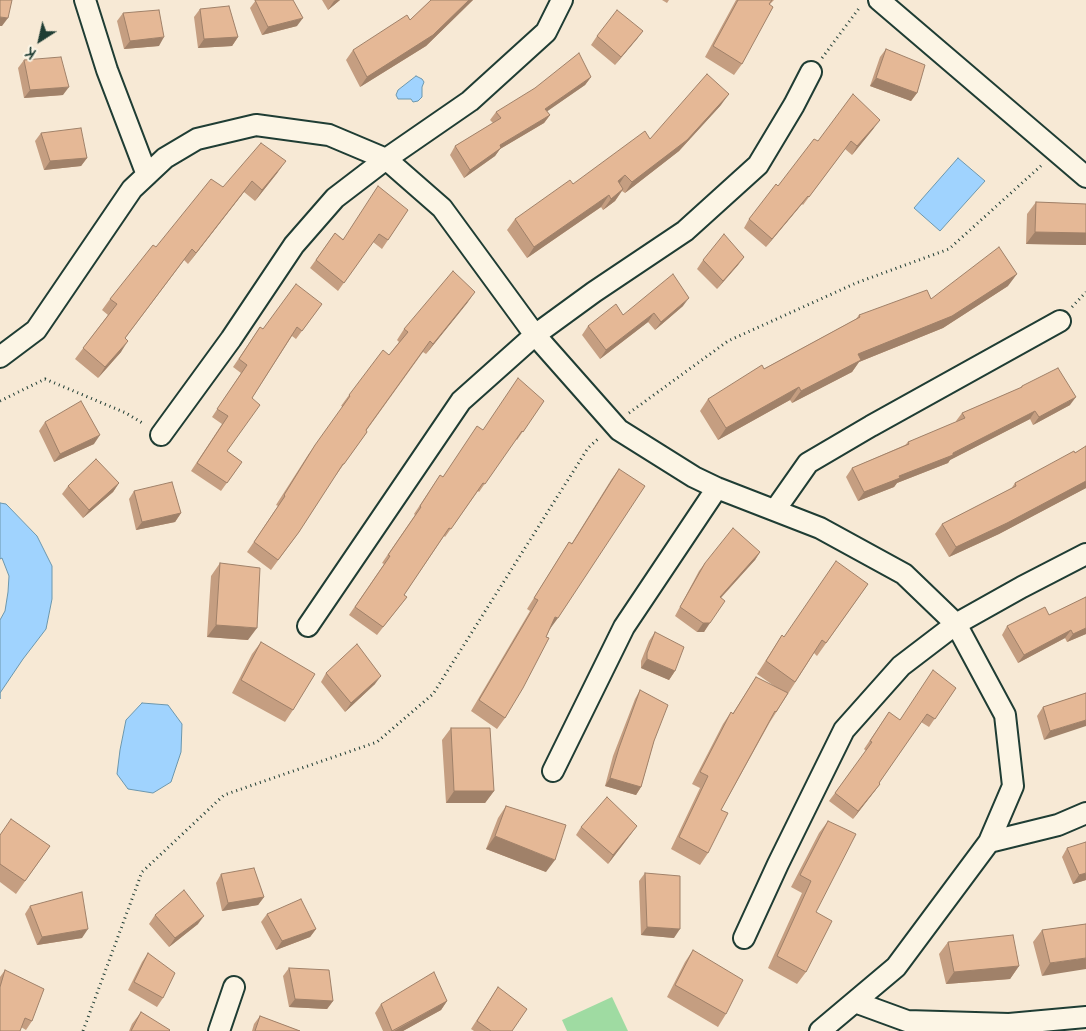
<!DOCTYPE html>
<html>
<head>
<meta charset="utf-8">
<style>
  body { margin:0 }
  #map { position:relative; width:1086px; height:1031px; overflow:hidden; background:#f7e9d5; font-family:Pangolin,sans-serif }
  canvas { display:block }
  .north { position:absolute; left:15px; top:15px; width:50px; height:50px; -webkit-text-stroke:4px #fcf5e5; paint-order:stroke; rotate:215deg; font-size:14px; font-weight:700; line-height:20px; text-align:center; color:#1f3d34 }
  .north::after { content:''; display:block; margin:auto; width:18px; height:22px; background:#1f3d34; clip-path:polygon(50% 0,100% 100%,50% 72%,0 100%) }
</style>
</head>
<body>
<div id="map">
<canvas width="1086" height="1031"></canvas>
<div class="north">K</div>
</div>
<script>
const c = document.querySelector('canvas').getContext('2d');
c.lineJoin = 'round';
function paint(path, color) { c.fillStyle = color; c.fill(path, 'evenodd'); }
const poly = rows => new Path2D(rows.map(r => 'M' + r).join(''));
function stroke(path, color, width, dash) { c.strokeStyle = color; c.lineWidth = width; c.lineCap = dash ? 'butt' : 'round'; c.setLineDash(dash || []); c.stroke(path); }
paint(poly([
  [612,997,628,1031,567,1031,562,1020]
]), '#9fdba2');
const water = poly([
  [416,76,422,79,424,82,422,87,422,97,418,101,413,102,411,99,398,99,396,95,398,90,416,76],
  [958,158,985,181,940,231,914,208,958,158],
  [0,503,6,504,37,536,52,566,52,599,46,629,23,659,0,693,0,699,0,620,5,611,8,592,9,576,2,558,0,559,0,503],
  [142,703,168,705,182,724,181,752,171,782,153,793,128,789,117,774,120,750,126,720,142,703]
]);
paint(water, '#a0d3fe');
stroke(water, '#6c97ad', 1);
const minor = poly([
  [85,0,107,70,147,175],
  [879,0,1086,177],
  [0,357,36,330,132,189,165,158,197,139,256,125,329,135,386,159,442,208,535,335,619,430,694,477,717,488,820,528,904,574,956,624,1005,715,1013,786,989,842,896,967,820,1031],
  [161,435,231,339,294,245,335,198,386,159,470,101,546,32,562,0],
  [775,510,808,463,871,426,1060,321],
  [308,626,461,401,535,335,594,292,685,231,758,165,794,105,811,72],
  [553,771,624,627,717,488],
  [989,842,1058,825,1086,813],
  [744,938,778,864,844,730,901,666,956,624,1022,587,1086,554],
  [855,1002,907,1021,1009,1024,1086,1017],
  [219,1031,234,987]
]);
stroke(minor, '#1f3d34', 24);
stroke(poly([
  [822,58,860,7],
  [1072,307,1086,292],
  [0,401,45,379,126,413,144,424],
  [629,413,728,341,856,283,949,249,1043,164],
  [83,1031,142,872,224,795,377,742,433,694,588,448,599,438]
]), '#1f3d34', 3, [1, 4]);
stroke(minor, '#fcf5e5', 20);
paint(poly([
  [256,0,297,26,262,35,250,8],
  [322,0,340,0,328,10],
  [431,0,473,0,426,46,360,87,346,60,353,50,410,20],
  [662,0,669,0,667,3],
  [736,0,774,0,770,4,742,64,734,75,705,57],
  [200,9,238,37,232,46,198,48,194,17],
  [123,13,159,46,124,49,117,21],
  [643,31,615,65,591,45,597,36],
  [886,49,917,93,911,101,870,86,880,57],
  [24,60,63,95,24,98,18,68],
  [591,77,585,85,547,111,550,115,544,123,500,149,495,156,464,178,450,155,455,146,493,123,490,120,496,112],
  [721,105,679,151,625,193,622,191,615,201,603,210,601,207,527,258,507,230,515,219,650,139],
  [874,128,852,155,845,149,803,205,802,204,766,247,744,228,749,219,778,186,818,141],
  [41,133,87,158,81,166,44,170,35,141],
  [278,172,255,201,244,192,188,264,184,260,125,338,121,352,98,378,75,359,108,315,102,310,110,299,156,247,223,187],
  [1036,202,1086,204,1086,245,1026,244,1027,214],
  [408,210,382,249,373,242,338,291,310,268,335,233,343,239],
  [744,257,738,265,717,289,697,269,703,260],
  [1008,286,943,328,859,362,852,372,792,403,790,400,718,440,700,411,708,399,856,319,859,315,931,299],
  [468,302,426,354,423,352,366,431,367,432,336,475,336,474,299,532,271,570,247,552,278,506,276,505,308,455,343,407,341,406,349,395,389,355,399,342,397,340,404,329],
  [322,304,296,339,292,336,252,398,227,451,242,462,221,491,191,471,222,424,212,417,241,373,233,367,260,327,263,329],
  [683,306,655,330,648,322,600,359,582,335,588,326,623,315],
  [1022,386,1070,405,1033,425,1030,419,950,460,948,463,897,483,894,487,858,501,846,477,852,468,905,445,908,442,957,422,956,421,962,413,1020,388],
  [544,401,517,440,516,439,479,492,478,491,445,537,444,536,404,595,407,597,377,635,349,615,384,564,382,563,415,515,414,514,440,475,443,477,483,430],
  [45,422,94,444,54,462,39,431],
  [1086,446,1086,488,999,534,949,557,935,534,942,524,1011,489,1015,483,1075,453],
  [619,469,550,629,505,718,497,729,471,711,530,611,527,609,562,553,569,542,572,543,611,480],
  [119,483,113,492,83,518,62,494,68,486],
  [134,491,181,513,175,522,136,530,129,499],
  [760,552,755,560,721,598,704,632,697,632,675,616,699,571,705,563],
  [220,563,248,640,207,637,211,576],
  [868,584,817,656,814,653,770,722,721,810,708,853,700,865,671,849,700,788,692,784,723,724,731,712,733,713,756,677,777,688,757,674,782,635,784,637],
  [1086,597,1086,634,1067,642,1065,638,1018,663,1002,635,1007,626,1049,615],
  [655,632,675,671,669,680,641,668,641,661,649,641],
  [261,642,293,710,285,722,232,693,252,654],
  [326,673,375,684,345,712,321,682],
  [956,688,929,727,921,722,879,783,880,784,874,792,853,819,829,801,866,751,864,749,889,712,899,720],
  [640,690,654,741,641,787,636,795,605,786,613,756,635,699],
  [1086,693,1044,740,1037,716,1043,707],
  [451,728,494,791,485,803,446,803,442,740],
  [506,806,546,872,486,849,498,818],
  [828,821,806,972,797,984,768,968,802,893,791,887,819,833],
  [581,827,631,834,608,864,576,835],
  [0,834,50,846,16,894,0,882],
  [1067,848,1086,880,1073,884,1062,857],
  [645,873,674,938,641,935,639,881],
  [221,874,264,897,258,905,222,911,216,883],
  [30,906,82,938,37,945,25,914],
  [267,914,316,929,310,937,276,950,261,922],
  [155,915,198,924,169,947,149,924],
  [1086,924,1042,976,1033,942,1042,930],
  [948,942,1019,966,1010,979,946,984,939,954],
  [693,950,726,1014,718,1027,667,997,685,962],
  [148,953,163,998,157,1007,128,990,142,962],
  [289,968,333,1001,327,1009,289,1007,283,976],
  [5,970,32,1021,26,1030,21,1027,0,1031,0,977],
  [498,987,512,1031,474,1031,471,1029],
  [447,1001,441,1010,403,1031,383,1031,375,1013,381,1004],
  [141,1012,169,1031,129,1031,132,1024],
  [260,1016,300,1031,252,1031,254,1024]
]), '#c59e81');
paint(poly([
  [336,0,340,0,328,10,334,1],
  [469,0,473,0,426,46,360,87,367,77],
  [0,17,8,18,2,26,0,26],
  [303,18,297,26,262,35,268,27],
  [643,31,637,39,615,65,621,57],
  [164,37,159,46,124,49,130,41],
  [238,37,232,46,198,48,204,39],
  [591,77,585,85,539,117,545,109],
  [876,78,917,93,911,101,870,86],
  [69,87,63,95,24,98,30,90],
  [729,94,721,105,679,151,625,193,632,182],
  [550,115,544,123,500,149,495,156,464,178,470,170,500,145],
  [880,120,874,128,852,155,857,146],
  [87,158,81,166,44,170,50,161],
  [286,161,278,172,255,201,262,190],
  [625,175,618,186,618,181],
  [252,181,244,192,188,264,196,253],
  [623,189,615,201,603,210,611,199],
  [609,195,601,207,527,258,534,247],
  [808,196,802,204,766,247,772,239],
  [1035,232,1086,233,1086,245,1026,244],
  [192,249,184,260,117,349,125,338],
  [744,257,738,265,717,289,723,281],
  [1017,274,1008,286,943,328,859,362,852,372,792,403,801,391,858,354],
  [475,292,468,302,426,354,433,344],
  [689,298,683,306,655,330,661,322],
  [654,313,648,322,600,359,606,350],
  [128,341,121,352,98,378,105,367],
  [799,387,790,400,718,440,726,428],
  [1076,397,1070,405,1033,425,1039,417],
  [1035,411,1030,419,950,460,948,463,897,483,894,487,858,501,864,492,899,476,953,453],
  [100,435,94,444,54,462,60,454],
  [1086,481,1086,488,999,534,949,557,956,547],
  [119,483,113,492,83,518,89,510],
  [181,513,175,522,136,530,142,522],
  [760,552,755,560,714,605,720,597],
  [555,617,558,618,550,629,547,628],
  [703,623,710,623,704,632,697,632],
  [216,625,257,628,248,640,207,637],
  [1086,628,1086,634,1067,642,1073,634],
  [1071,630,1065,638,1018,663,1024,655],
  [647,659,675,671,669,680,641,668],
  [381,676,375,684,345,712,351,703],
  [1086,720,1086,726,1044,740,1050,731],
  [610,778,641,787,636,795,605,786],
  [880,784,874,792,853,819,858,811],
  [454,791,494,791,485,803,446,803],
  [637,826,631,834,608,864,613,855],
  [495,836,555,860,546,872,486,849],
  [1086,873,1086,880,1073,884,1079,875],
  [264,897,258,905,222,911,228,903],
  [204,916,198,924,169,947,175,938],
  [647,927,680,929,674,938,641,935],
  [88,929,82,938,37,945,42,937],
  [316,929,310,937,276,950,282,941],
  [1086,958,1086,969,1042,976,1050,963],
  [1019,966,1010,979,946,984,954,972],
  [295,999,333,1001,327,1009,289,1007],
  [447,1001,441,1010,403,1031,394,1031]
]), '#a08169');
const building = poly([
  [0,0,12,0,8,18,0,17,0,0],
  [255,0,293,0,303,18,268,27,255,0],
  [431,0,469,0,433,35,367,77,353,50,407,15,410,20,431,0],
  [738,0,772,0,769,4,773,7,742,64,713,46,738,0],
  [229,6,238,37,204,39,200,9,229,6],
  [159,10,164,37,130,41,123,13,159,10],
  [617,10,643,31,621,57,597,36,617,10],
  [886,49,925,65,917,93,876,78,886,49],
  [579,53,591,77,545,109,550,115,500,145,501,148,470,170,455,146,501,118,496,112,535,88,579,53],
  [61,57,69,87,30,90,24,60,61,57],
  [707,74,729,94,687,140,632,182,625,175,618,181,623,189,611,199,609,195,534,247,515,219,570,180,573,184,645,131,650,139,707,74],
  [853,94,880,120,857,146,851,141,809,197,808,196,772,239,749,219,776,184,778,186,814,139,818,141,853,94],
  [81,128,87,158,50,161,41,133,81,128],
  [261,143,286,161,262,190,252,181,196,253,192,249,125,338,128,341,105,367,83,348,117,304,110,299,153,245,156,247,211,179,223,187,261,143],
  [378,186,408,210,388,240,379,234,344,283,316,260,335,233,343,240,378,186],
  [1036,202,1086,204,1086,233,1035,232,1036,202],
  [724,234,744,257,723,281,703,260,724,234],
  [999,247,1017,274,952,316,858,354,861,360,801,391,799,387,726,428,708,399,762,365,764,369,860,317,859,315,927,290,931,299,999,247],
  [453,271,475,292,433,344,430,341,366,430,367,432,344,464,343,464,299,532,278,560,254,542,285,496,284,495,315,445,350,396,349,395,383,350,389,355,408,332,404,329,453,271],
  [673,274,689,298,661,322,654,313,606,350,588,326,616,304,623,315,673,274],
  [296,284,322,304,302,331,297,327,252,398,260,405,227,451,242,462,227,483,197,463,228,416,217,409,247,365,239,359,260,327,263,329,296,284],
  [1058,368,1076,397,1039,417,1035,411,953,453,953,455,899,476,900,478,864,492,852,468,909,444,908,442,965,418,962,413,1022,387,1022,386,1058,368],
  [518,378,544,401,523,432,522,431,485,484,483,483,451,529,449,528,404,595,407,597,383,627,355,607,390,556,388,555,421,507,420,506,440,475,443,477,477,426,483,430,518,378],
  [81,401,100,435,60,454,45,422,81,401],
  [1086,446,1086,481,1007,523,956,547,942,524,1016,486,1015,483,1074,451,1075,453,1086,446],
  [96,459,119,483,89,510,68,486,96,459],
  [619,469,645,486,558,618,555,617,546,637,549,638,523,688,505,718,479,700,538,600,534,598,569,542,572,544,619,469],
  [172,482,181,513,142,522,134,491,172,482],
  [733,528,760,552,720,597,725,601,710,623,703,623,680,607,705,563,733,528],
  [836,561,868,584,826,643,822,640,795,682,766,661,782,635,784,637,836,561],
  [220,563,260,568,257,628,216,625,220,563],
  [1086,597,1086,628,1073,634,1071,630,1024,655,1007,626,1045,607,1049,615,1086,597],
  [655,632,684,647,675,671,647,659,647,653,655,632],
  [261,642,315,674,293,710,241,680,261,642],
  [357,644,381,676,351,703,326,673,357,644],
  [933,670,956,688,935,719,927,714,879,783,880,784,858,811,835,793,872,742,870,741,889,712,900,720,933,670],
  [756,677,788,693,776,712,775,711,721,810,728,813,708,853,679,837,708,776,700,772,731,712,733,714,756,677],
  [640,690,668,705,654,741,641,787,610,778,619,748,640,690],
  [1086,693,1086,720,1050,731,1043,707,1086,693],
  [451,728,490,728,494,791,454,791,451,728],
  [607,797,637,826,613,855,581,827,607,797],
  [506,806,566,825,555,860,495,836,506,806],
  [11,819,50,846,25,881,0,864,0,835,11,819],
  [828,821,856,834,816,912,832,921,806,972,777,956,811,881,800,875,828,821],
  [1086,842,1086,873,1079,875,1067,848,1086,842],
  [254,868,264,897,228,903,221,874,254,868],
  [645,873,680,876,680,929,647,927,645,873],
  [184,890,204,916,175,938,155,915,184,890],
  [82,892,88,929,42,937,30,906,82,892],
  [301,899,316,929,282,941,267,914,301,899],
  [1086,924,1086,958,1050,963,1042,930,1086,924],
  [1013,935,1019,966,954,972,948,942,1013,935],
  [693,950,743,980,726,1014,675,985,693,950],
  [148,953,175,973,163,998,134,982,148,953],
  [289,968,329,970,333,1001,295,999,289,968],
  [5,970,44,989,32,1021,25,1018,20,1031,0,1031,0,987,5,970],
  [434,972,447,1001,392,1031,381,1004,434,972],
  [498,987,527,1009,512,1031,491,1031,477,1021,498,987],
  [141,1012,170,1030,169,1031,131,1031,141,1012],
  [260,1016,300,1031,255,1031,260,1016]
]);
paint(building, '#e5b896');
stroke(building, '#a08169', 1);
</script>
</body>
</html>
